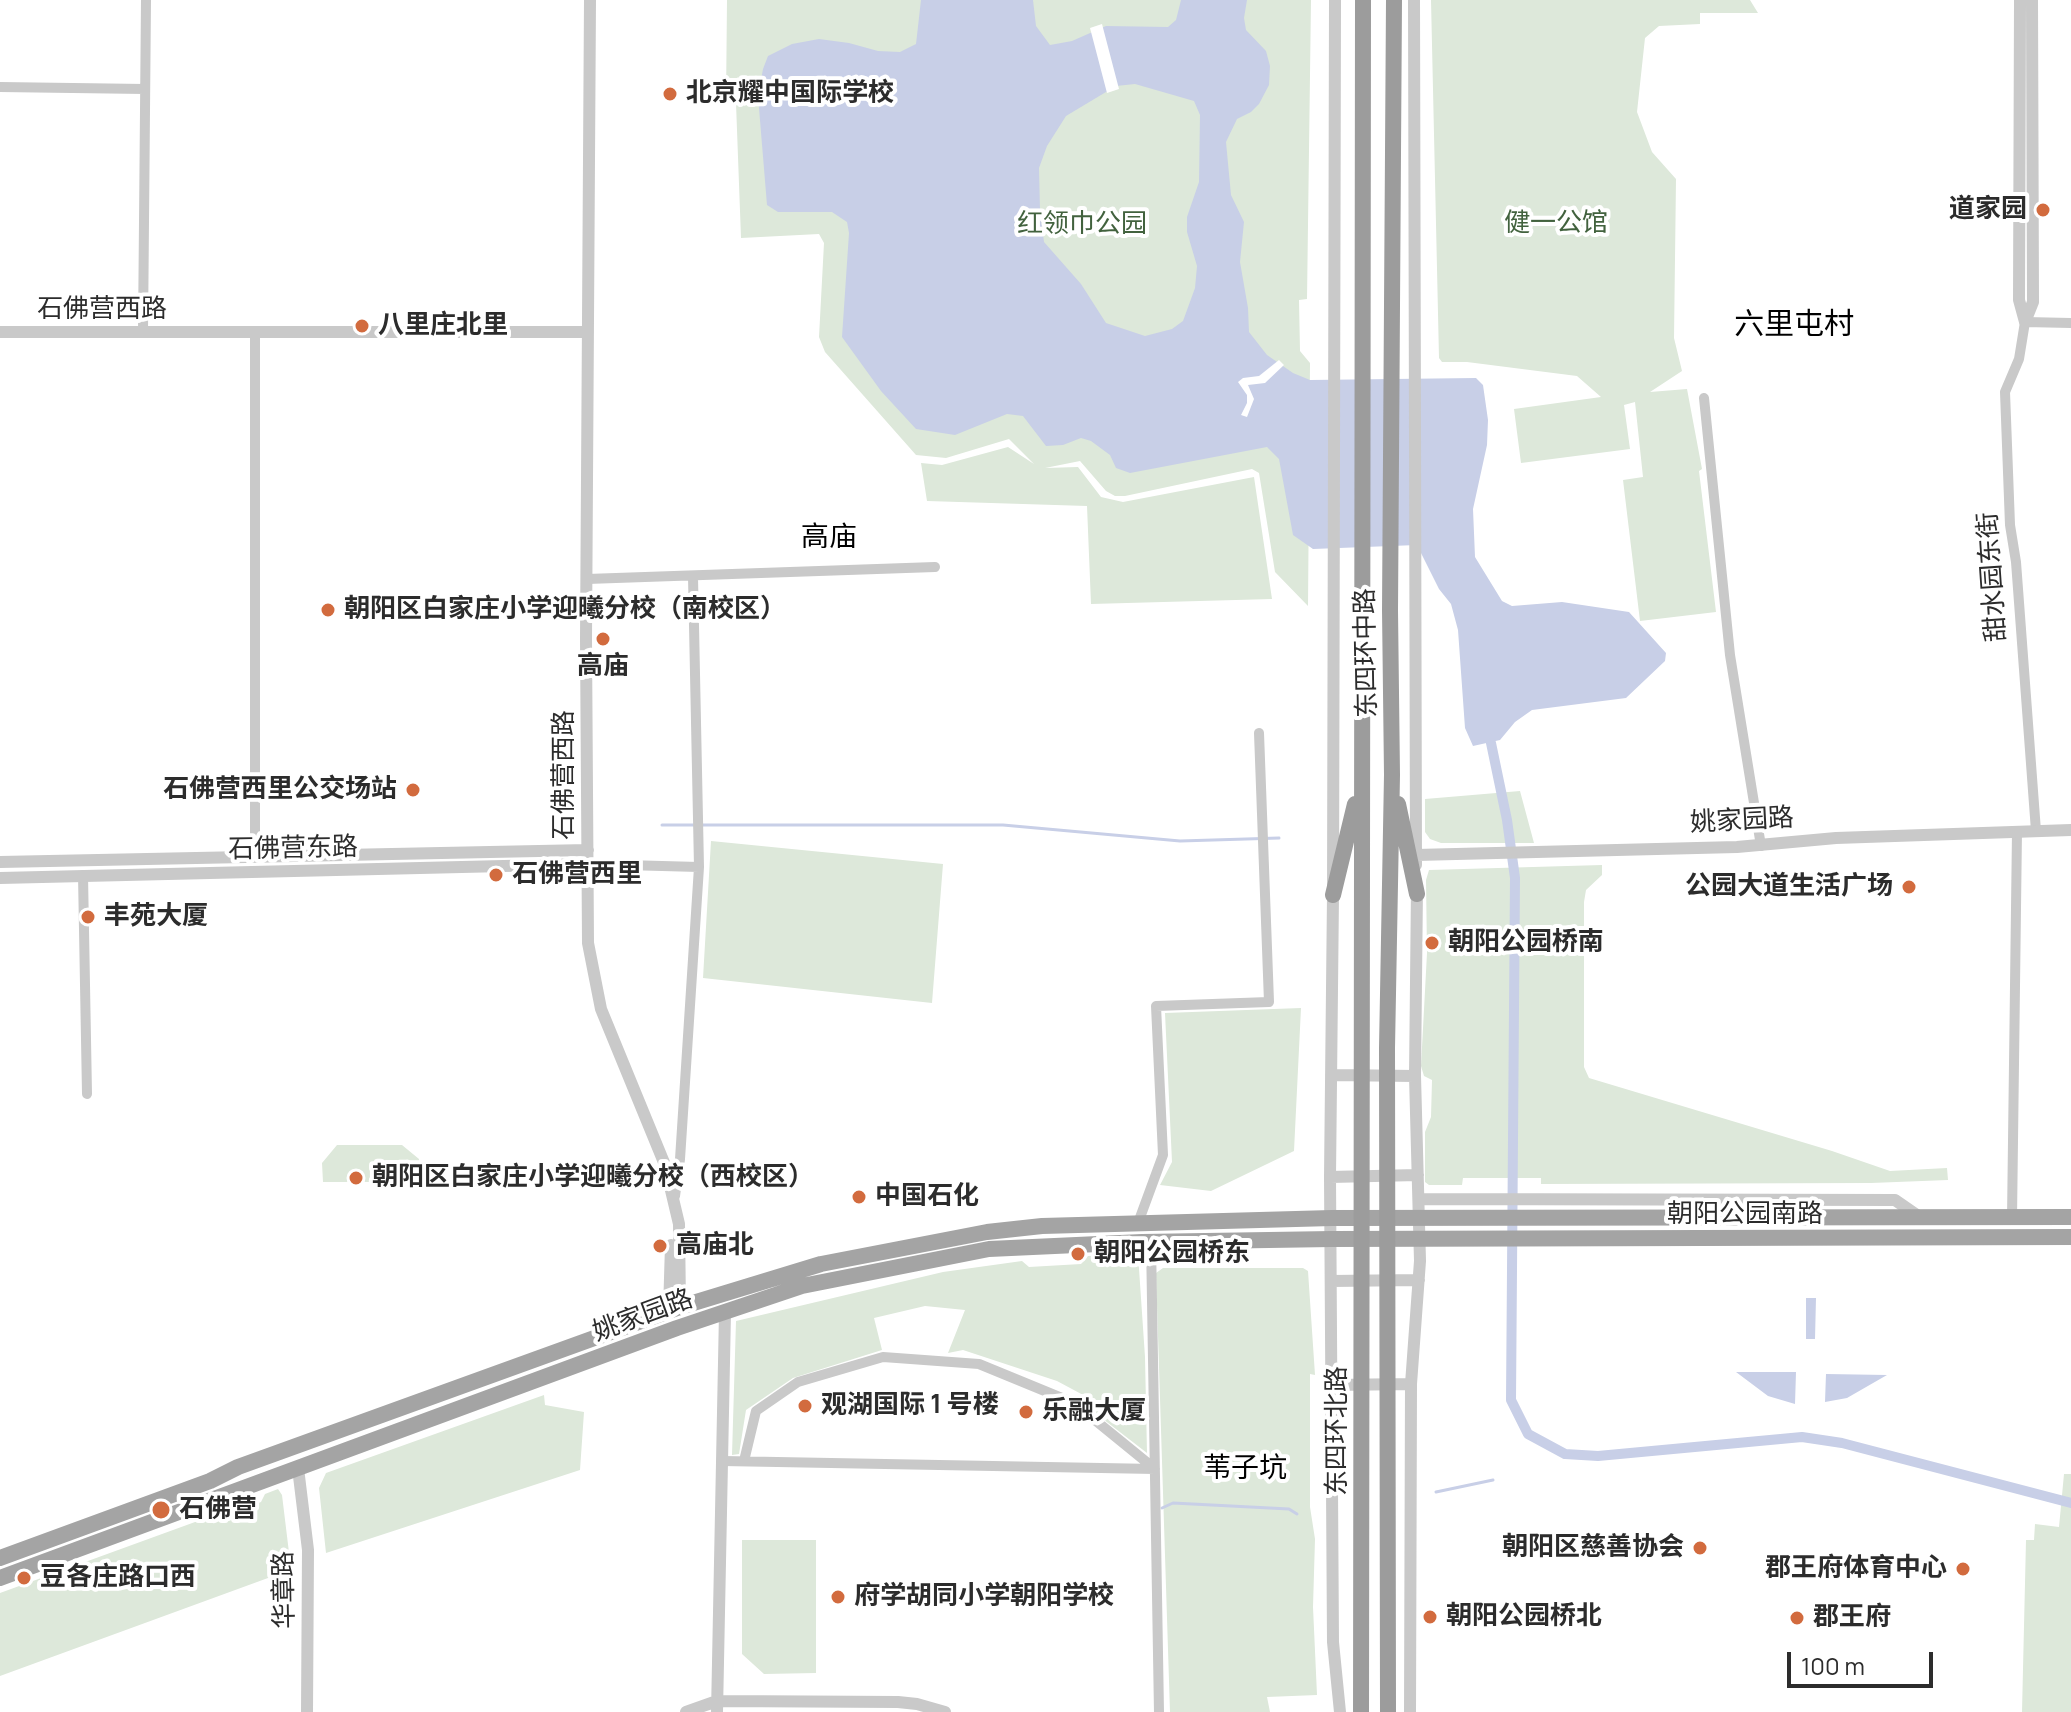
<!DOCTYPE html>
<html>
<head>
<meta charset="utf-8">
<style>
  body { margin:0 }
  #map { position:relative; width:2071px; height:1712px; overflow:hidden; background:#fff; font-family:Manrope,sans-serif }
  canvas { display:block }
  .scale { position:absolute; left:1787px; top:1652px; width:146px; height:36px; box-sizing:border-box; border:4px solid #2c2c2c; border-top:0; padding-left:10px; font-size:24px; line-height:28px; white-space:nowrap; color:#2c2c2c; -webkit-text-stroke:6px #fff; paint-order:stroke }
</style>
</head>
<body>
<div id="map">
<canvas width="2071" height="1712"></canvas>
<div class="scale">100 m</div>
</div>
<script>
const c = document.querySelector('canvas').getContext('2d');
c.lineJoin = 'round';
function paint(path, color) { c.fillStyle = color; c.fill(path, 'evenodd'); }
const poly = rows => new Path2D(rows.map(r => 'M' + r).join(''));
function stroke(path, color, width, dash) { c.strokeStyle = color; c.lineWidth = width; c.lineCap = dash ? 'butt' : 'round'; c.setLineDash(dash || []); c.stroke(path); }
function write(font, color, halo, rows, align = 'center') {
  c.font = font + ' Manrope,"Noto Sans SC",sans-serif'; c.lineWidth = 8; c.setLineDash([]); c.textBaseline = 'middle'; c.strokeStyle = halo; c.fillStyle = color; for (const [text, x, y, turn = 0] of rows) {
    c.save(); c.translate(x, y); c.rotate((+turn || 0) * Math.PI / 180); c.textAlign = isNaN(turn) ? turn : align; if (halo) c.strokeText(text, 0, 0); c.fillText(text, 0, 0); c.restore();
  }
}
paint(poly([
  [727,0,1311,0,1307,299,1299,300,1300,351,1310,363,1308,606,1275,572,1259,473,1252,469,1125,496,1115,496,1106,491,1080,461,1045,468,1078,467,1101,497,1123,502,1254,477,1272,599,1091,604,1087,506,927,501,921,463,942,465,1008,447,1034,464,1009,439,946,458,916,455,825,352,819,337,824,243,819,234,741,238,736,103,726,101],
  [1431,0,1750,0,1758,13,1700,13,1700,24,1659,26,1645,38,1637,112,1652,152,1676,179,1674,338,1682,371,1650,392,1687,389,1702,469,1699,471,1716,612,1640,621,1623,480,1643,477,1635,402,1624,405,1630,449,1521,463,1514,409,1601,397,1577,376,1467,362,1442,362,1439,358],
  [1520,791,1534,843,1441,843,1430,839,1425,832,1425,799],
  [711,841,943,864,932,1003,703,978],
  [1602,865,1602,875,1586,890,1584,902,1584,1067,1589,1078,1832,1151,1890,1171,1947,1168,1948,1180,1871,1183,1541,1184,1541,1178,1463,1178,1462,1185,1429,1185,1425,1182,1425,1132,1431,1117,1432,1080,1424,1076,1421,1066,1427,953,1426,880,1429,870],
  [1301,1008,1294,1151,1211,1191,1160,1185,1172,1162,1165,1013],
  [337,1145,402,1145,419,1159,420,1173,409,1182,323,1182,322,1163],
  [1138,1254,1145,1357,1147,1453,1081,1402,1085,1396,1057,1381,963,1350,948,1353,965,1310,925,1306,874,1318,882,1350,793,1378,746,1410,739,1454,732,1455,736,1321,943,1272,1022,1261,1029,1267,1081,1264,1088,1256],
  [1163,1268,1303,1268,1308,1271,1315,1375,1310,1374,1310,1507,1315,1539,1313,1607,1317,1695,1267,1697,1270,1712,1170,1712,1156,1273],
  [544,1395,545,1405,584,1412,580,1470,326,1553,319,1488,326,1473],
  [2064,1474,2071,1474,2071,1712,2022,1712,2026,1540,2034,1540,2035,1524,2059,1527],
  [278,1489,282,1495,291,1569,290,1588,282,1579,268,1578,0,1676,0,1593,206,1518,218,1519,261,1502,265,1494],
  [742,1540,816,1540,816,1673,764,1674,742,1654]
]), '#dde8da');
paint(poly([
  [921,0,1033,0,1036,26,1050,45,1072,41,1106,26,1168,27,1176,20,1181,0,1247,0,1244,18,1246,30,1266,51,1270,66,1269,85,1259,104,1251,112,1237,119,1226,142,1231,195,1244,222,1240,262,1248,308,1249,332,1267,355,1293,373,1310,380,1476,378,1483,385,1488,420,1487,445,1473,509,1475,557,1502,601,1512,606,1562,602,1629,612,1666,653,1665,661,1626,698,1532,710,1515,722,1500,740,1473,746,1465,728,1458,630,1451,604,1439,589,1417,545,1313,549,1293,535,1279,459,1267,447,1130,473,1116,468,1110,455,1091,441,1081,438,1063,445,1046,446,1023,416,1007,414,955,435,916,429,881,391,842,337,849,233,847,222,832,212,778,212,767,205,758,96,763,69,768,56,792,44,819,39,849,43,878,51,900,52,916,44],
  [1135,84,1194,101,1200,115,1199,182,1187,217,1187,232,1197,266,1195,288,1183,321,1172,329,1145,336,1106,323,1081,284,1044,242,1040,210,1039,168,1047,146,1066,116,1116,86],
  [1806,1298,1816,1298,1815,1339,1806,1339],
  [1736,1372,1796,1372,1795,1404,1768,1396],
  [1826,1374,1887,1375,1847,1398,1825,1402]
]), '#c8cfe7');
paint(poly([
  [1102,24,1119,89,1107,93,1090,28],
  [1279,360,1284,365,1265,383,1248,385,1254,399,1247,417,1241,415,1247,403,1247,395,1238,382,1243,378,1259,376]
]), '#fff');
stroke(poly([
  [662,825,694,825],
  [702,825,1003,825,1180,841,1279,838],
  [1436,1492,1493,1480],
  [1162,1508,1173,1503,1289,1509,1297,1514]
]), '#c8cfe7', 3);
stroke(poly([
  [1491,743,1507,820,1515,878,1511,1400,1528,1434,1565,1454,1598,1456,1802,1437,1842,1443,2071,1503]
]), '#c8cfe7', 10);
stroke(poly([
  [0,87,145,89],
  [143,332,146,0],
  [255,332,255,857],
  [1704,398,1730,655,1761,846],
  [587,579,935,567],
  [2036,831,2016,562,2010,525,2005,392,2019,359,2025,322,2071,323],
  [588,864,699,867],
  [83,875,87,1094],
  [675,1196,680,1159,699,867,693,577],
  [2012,1218,2017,831],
  [1138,1223,1163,1155,1156,1006,1269,1002,1259,733],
  [1151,1242,1159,1712],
  [723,1461,1155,1469],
  [744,1461,756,1411,798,1382,883,1357,979,1364,1074,1403,1155,1469]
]), '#c9c9c9', 10);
stroke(poly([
  [590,0,586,639,588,943,601,1009,665,1165,679,1224,680,1307],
  [1335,0,1333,895,1330,1177,1333,1642,1340,1712],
  [1414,0,1416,865],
  [2020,0,2019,300,2025,322],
  [2025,322,2033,302,2032,0],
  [0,332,588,332],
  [1416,855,1737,847,1836,838,2071,830],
  [0,862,588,850],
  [0,878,588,864],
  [1331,1075,1415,1076],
  [1330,1177,1418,1175],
  [1419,1199,1895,1200,1921,1218],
  [1331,1281,1419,1280],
  [669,1311,671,1245],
  [1332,1385,1411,1384],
  [298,1468,308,1550,307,1712],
  [686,1712,717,1701,898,1702,917,1704,945,1712],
  [717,1712,725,1312],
  [1410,1712,1411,1384,1420,1261,1415,1076,1417,887]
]), '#c9c9c9', 12);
stroke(poly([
  [0,1558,210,1481,238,1467,680,1307,821,1264,987,1232,1042,1226,1332,1218,2071,1217],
  [0,1578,677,1328,802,1286,989,1249,1142,1242,1332,1239,2071,1237]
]), '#a4a4a4', 16);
stroke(poly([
  [1398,804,1417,894],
  [1333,895,1355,804],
  [1361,1712,1363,0],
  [1388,1712,1387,1048,1392,775,1390,610,1394,0]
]), '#9c9c9c', 16);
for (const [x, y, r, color] of [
  [670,94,8,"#d26b3e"],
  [2043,210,8,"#d26b3e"],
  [362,326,8,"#d26b3e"],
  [328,610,8,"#d26b3e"],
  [603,639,8,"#d26b3e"],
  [413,790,8,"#d26b3e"],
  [496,875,8,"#d26b3e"],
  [1909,887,8,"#d26b3e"],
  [88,917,8,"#d26b3e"],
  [1432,943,8,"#d26b3e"],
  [356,1178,8,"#d26b3e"],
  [859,1197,8,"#d26b3e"],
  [660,1246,8,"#d26b3e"],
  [1078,1254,8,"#d26b3e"],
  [805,1406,8,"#d26b3e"],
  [1026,1412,8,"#d26b3e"],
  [161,1510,10,"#d26b3e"],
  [1700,1548,8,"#d26b3e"],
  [1963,1569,8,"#d26b3e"],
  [24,1578,8,"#d26b3e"],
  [838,1597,8,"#d26b3e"],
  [1430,1617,8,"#d26b3e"],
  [1797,1618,8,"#d26b3e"]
]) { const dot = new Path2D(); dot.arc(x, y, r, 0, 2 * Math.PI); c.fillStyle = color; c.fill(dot); stroke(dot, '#fff', 3); }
write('bold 26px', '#2c2c2c', '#fff', [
  ["北京耀中国际学校",686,94],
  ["道家园",2027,210,"right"],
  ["八里庄北里",378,326],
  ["朝阳区白家庄小学迎曦分校（南校区）",344,610],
  ["高庙",603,667,"center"],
  ["石佛营西里公交场站",397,790,"right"],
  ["石佛营西里",512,875],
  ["公园大道生活广场",1893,887,"right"],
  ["丰苑大厦",104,917],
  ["朝阳公园桥南",1448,943],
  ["朝阳区白家庄小学迎曦分校（西校区）",372,1178],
  ["中国石化",875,1197],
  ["高庙北",676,1246],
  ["朝阳公园桥东",1094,1254],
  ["观湖国际 1 号楼",821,1406],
  ["乐融大厦",1042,1412],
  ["石佛营",179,1510],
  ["朝阳区慈善协会",1684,1548,"right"],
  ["郡王府体育中心",1947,1569,"right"],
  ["豆各庄路口西",40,1578],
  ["府学胡同小学朝阳学校",854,1597],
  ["朝阳公园桥北",1446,1617],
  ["郡王府",1813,1618]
], 'left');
write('26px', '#42623e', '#fff', [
  ["健一公馆",1556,224],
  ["红领巾公园",1082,225]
]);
write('26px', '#2c2c2c', '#fff', [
  ["石佛营西路",102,310],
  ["甜水园东街",1993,577,-94],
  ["东四环中路",1367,653,-91],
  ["石佛营西路",565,775,-90],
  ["姚家园路",1742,821,-3],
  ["石佛营东路",293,849,-1],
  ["朝阳公园南路",1745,1215],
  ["姚家园路",643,1316,-20],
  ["东四环北路",1338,1431,-90],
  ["华章路",285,1590,-91]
]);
write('28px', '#000', '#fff', [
  ["高庙",829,538],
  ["苇子坑",1245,1469]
]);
write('30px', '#000', '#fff', [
  ["六里屯村",1794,326]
]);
</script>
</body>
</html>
